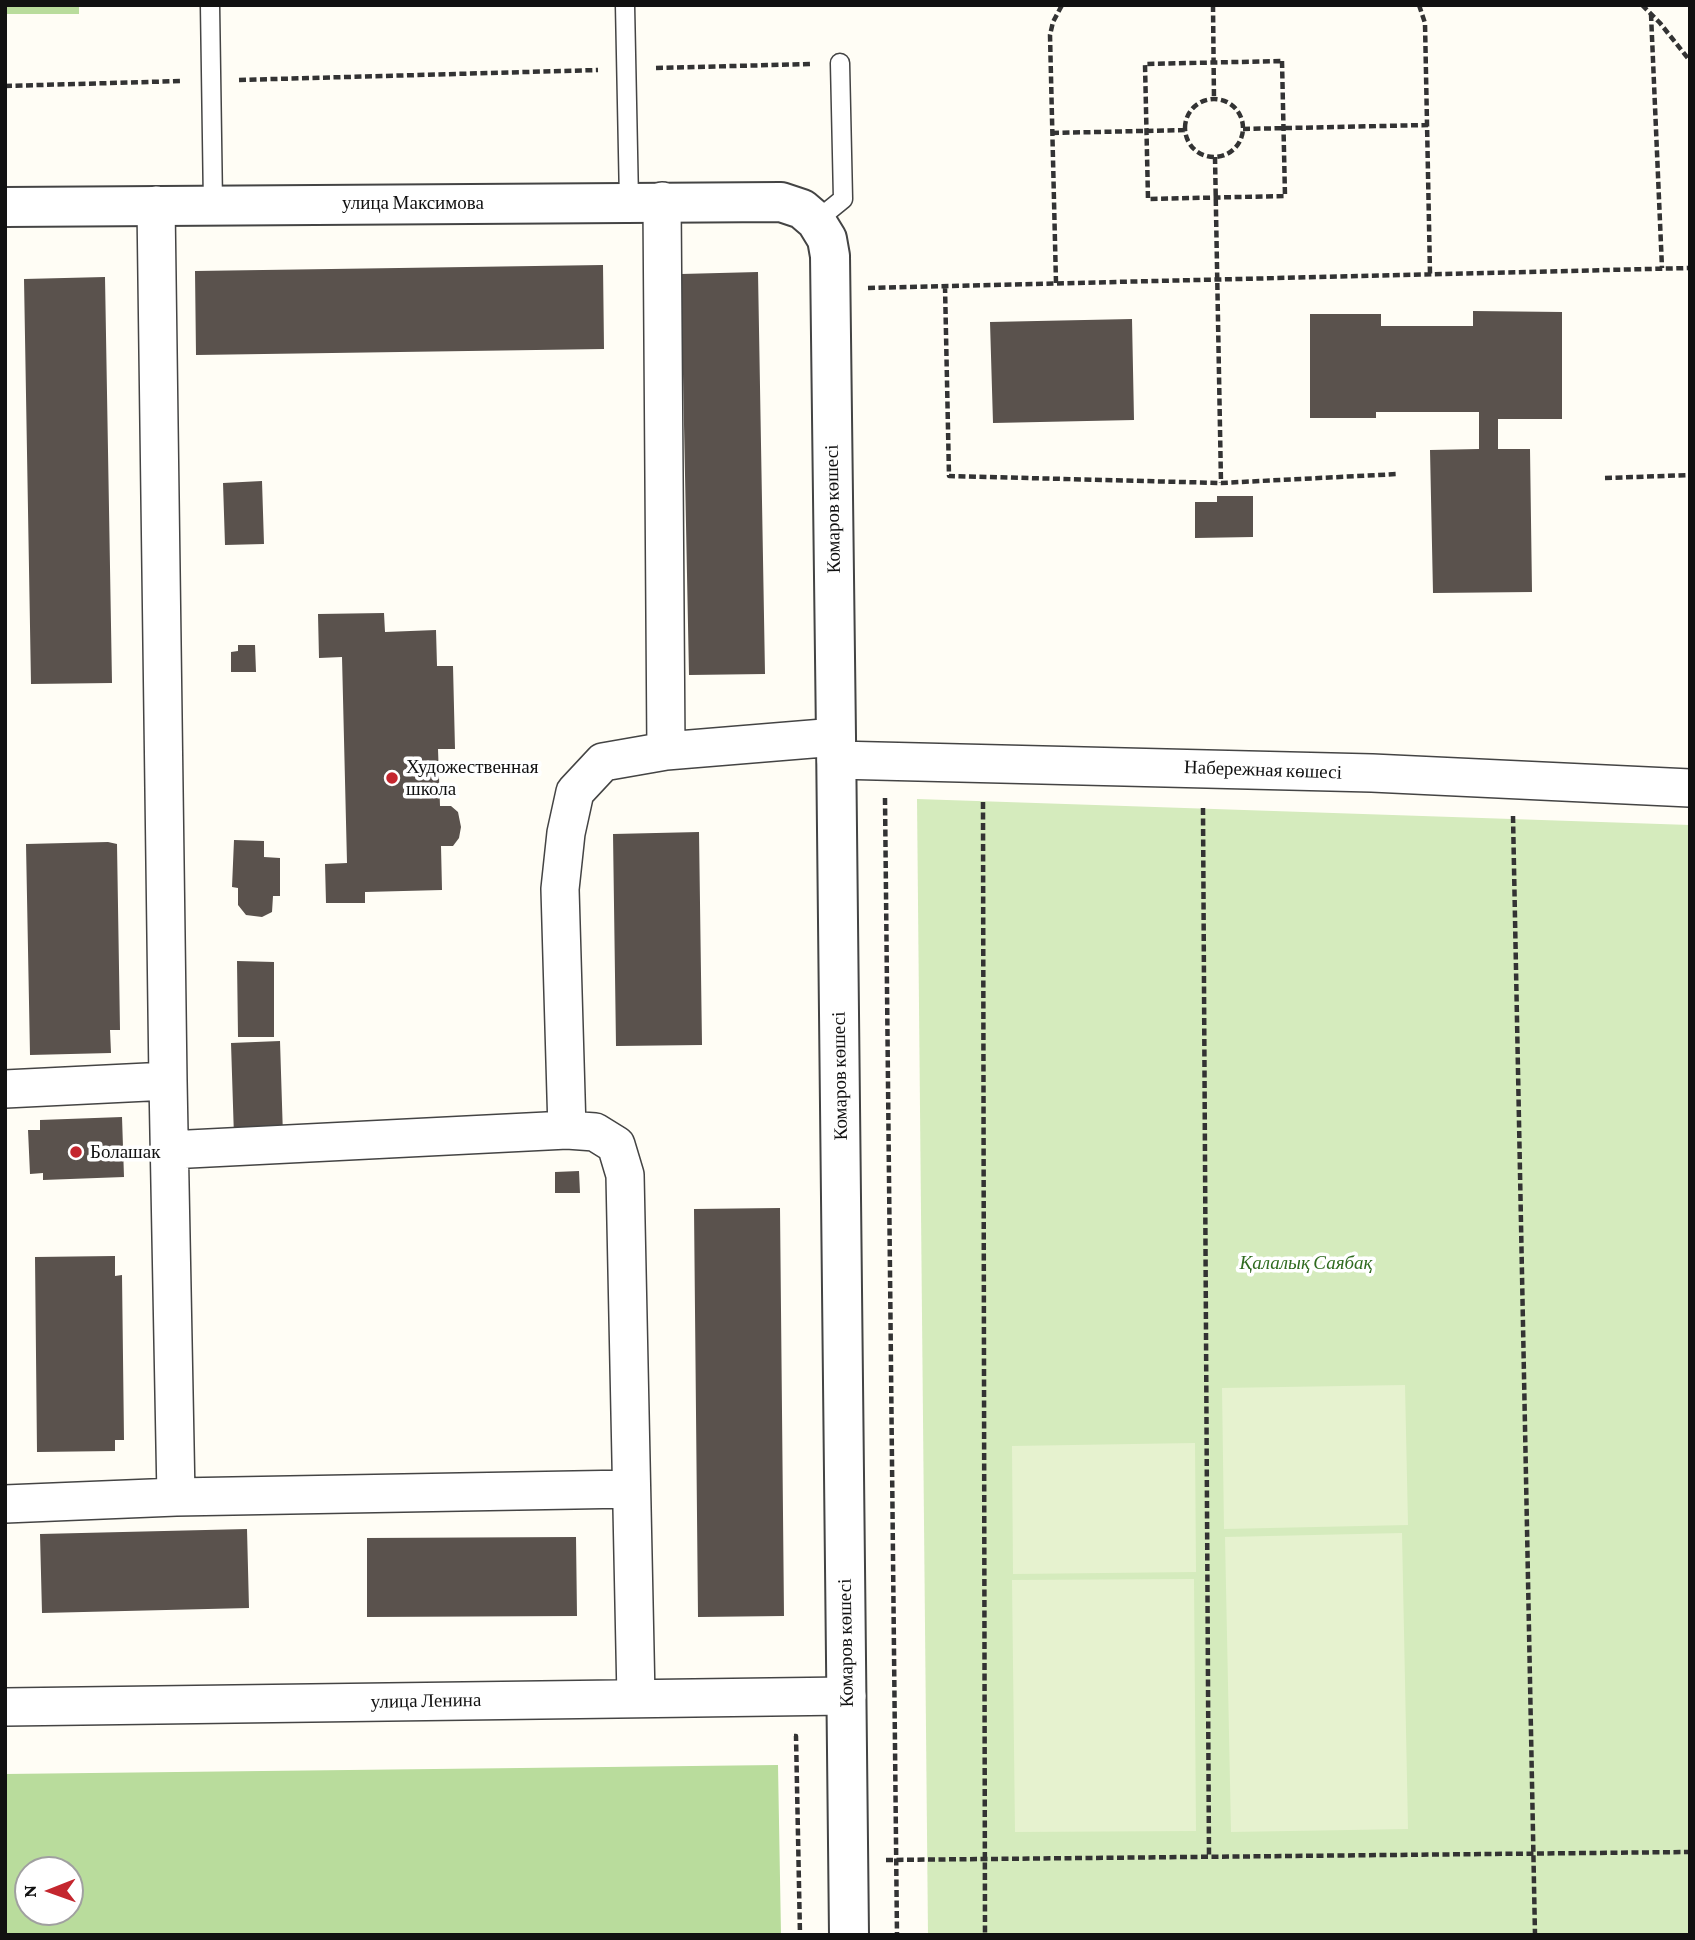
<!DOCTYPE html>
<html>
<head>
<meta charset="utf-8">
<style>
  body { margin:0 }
  #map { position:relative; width:1695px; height:1940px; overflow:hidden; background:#fffdf5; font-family:"Crimson Pro",serif }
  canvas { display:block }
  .frame { position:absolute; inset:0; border:7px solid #111; pointer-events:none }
  .north { position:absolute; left:14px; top:1856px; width:70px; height:70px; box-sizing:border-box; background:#fff; border:2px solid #a0a0a0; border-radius:50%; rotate:269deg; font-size:19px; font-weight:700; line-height:28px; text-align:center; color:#111 }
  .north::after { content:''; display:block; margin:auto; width:24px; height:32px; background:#c4262e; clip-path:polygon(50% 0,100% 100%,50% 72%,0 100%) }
</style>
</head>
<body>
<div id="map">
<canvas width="1695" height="1940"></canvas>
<div class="frame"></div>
<div class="north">N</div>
</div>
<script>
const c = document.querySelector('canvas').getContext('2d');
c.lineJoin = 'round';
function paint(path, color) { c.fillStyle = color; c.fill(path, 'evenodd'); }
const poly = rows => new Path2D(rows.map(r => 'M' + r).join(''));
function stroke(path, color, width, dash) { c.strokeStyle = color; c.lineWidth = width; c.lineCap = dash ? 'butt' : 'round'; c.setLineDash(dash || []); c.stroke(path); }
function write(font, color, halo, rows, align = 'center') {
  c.font = font + ' "Crimson Pro",serif'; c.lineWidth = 7; c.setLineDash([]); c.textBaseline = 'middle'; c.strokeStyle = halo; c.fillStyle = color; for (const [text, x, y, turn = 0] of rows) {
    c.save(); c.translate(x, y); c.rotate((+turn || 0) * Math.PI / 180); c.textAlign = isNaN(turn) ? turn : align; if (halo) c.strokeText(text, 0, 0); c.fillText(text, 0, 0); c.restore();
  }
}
paint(poly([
  [917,799,1690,825,1690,1935,928,1935]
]), '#d5ebbd');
paint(poly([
  [5,5,79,5,79,14,5,14],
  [778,1765,781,1935,5,1935,5,1774],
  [28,1870,70,1870,70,1912,28,1912]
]), '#b9dc9c');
paint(poly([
  [1405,1385,1408,1525,1224,1529,1222,1388],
  [1195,1443,1196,1572,1013,1574,1012,1446],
  [1402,1533,1408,1829,1231,1832,1225,1537],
  [1194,1579,1196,1831,1015,1832,1012,1580]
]), '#e6f2cf');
paint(poly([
  [603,265,604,349,196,355,195,271],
  [758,272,765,674,689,675,681,274],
  [105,277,112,683,31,684,24,279],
  [1473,311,1562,312,1562,419,1498,419,1498,449,1530,449,1532,592,1433,593,1430,450,1479,449,1479,412,1376,412,1376,418,1310,418,1310,314,1381,314,1381,326,1473,326],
  [1132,319,1134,420,993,423,990,322],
  [262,481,264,544,225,545,223,483],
  [1217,496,1253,496,1253,537,1195,538,1195,502,1217,502],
  [384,613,385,632,436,630,437,666,453,666,455,749,438,749,440,806,451,806,458,812,461,827,459,838,453,846,441,846,442,890,365,892,365,903,326,903,325,864,347,863,342,657,319,658,318,614],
  [238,645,255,645,256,672,231,672,231,652,238,651],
  [699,832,702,1045,616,1046,613,834],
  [234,840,264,841,264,857,280,858,280,896,273,896,272,912,262,917,246,915,238,905,238,888,232,887],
  [108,842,117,844,120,1030,110,1030,111,1053,30,1055,26,844],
  [237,961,274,962,274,1037,238,1037],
  [280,1041,283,1136,234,1137,231,1043],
  [122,1117,124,1177,43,1180,43,1173,30,1174,28,1130,40,1130,40,1120],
  [579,1171,580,1193,555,1193,555,1172],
  [780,1208,784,1616,698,1617,694,1209],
  [115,1256,115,1276,122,1275,124,1440,115,1440,115,1451,37,1452,35,1257],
  [247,1529,249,1608,42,1613,40,1534],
  [576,1537,577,1616,367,1617,367,1538]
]), '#5a524d');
const service = poly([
  [210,5,213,204],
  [625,5,629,201],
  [816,221,843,199,840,63]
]);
const minor = poly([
  [662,201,666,751],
  [156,205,168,1081,176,1497],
  [836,760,1372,773,1690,788],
  [5,1089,168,1081],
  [567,1130,560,889,566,833,575,792,603,762,666,751,836,737],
  [169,1150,567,1130,595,1132,616,1145,625,1175,636,1698],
  [5,1504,176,1497,631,1489],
  [5,1707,847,1696]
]);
const tertiary = poly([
  [5,207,781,202,802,209,816,221,827,239,830,256,836,737,849,1935]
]);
stroke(service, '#444', 21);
stroke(minor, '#444', 40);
stroke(tertiary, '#444', 42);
stroke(poly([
  [1213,5,1214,100],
  [1419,5,1425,23,1430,274],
  [1642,5,1660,23,1690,61],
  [1651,14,1662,268],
  [1282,61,1285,196,1148,199,1145,64,1282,61],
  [656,68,811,64],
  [239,80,598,70],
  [5,86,182,81],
  '1185 128a29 29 0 1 1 58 0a29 29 0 1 1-58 0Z',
  [1243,129,1428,125],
  [1052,133,1186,130],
  [1215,157,1221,483],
  [1056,283,1050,35,1053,22,1062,5],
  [945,286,949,476,1221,483,1398,474],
  [868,288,1690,268],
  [1605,478,1690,475],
  [885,798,897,1935],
  [983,802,985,1935],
  [1203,808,1209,1857],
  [1513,816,1535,1935],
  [794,1736,796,1736,800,1935],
  [886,1860,1690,1852]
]), '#333', 4.5, [7, 3.5]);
stroke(service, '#fff', 18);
stroke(minor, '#fff', 37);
stroke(tertiary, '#fff', 38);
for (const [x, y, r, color] of [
  [392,778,7,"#c4262e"],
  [76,1152,7,"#c4262e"]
]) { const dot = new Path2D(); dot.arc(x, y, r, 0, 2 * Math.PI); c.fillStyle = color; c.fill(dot); stroke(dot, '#fff', 2.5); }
write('19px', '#111', '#fff', [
  ["улица Максимова",413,203],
  ["Комаров көшесі",833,509,-91],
  ["Набережная көшесі",1263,770,2],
  ["Комаров көшесі",840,1076,-91],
  ["Комаров көшесі",846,1643,-91],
  ["улица Ленина",426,1701,-1]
]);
write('19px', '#111', '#fff', [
  ["Художественная",406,767],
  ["школа",406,789],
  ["Болашак",90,1152]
], 'left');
write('italic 19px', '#2f6b1f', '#fff', [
  ["Қалалық Саябақ",1306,1263]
]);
</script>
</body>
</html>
